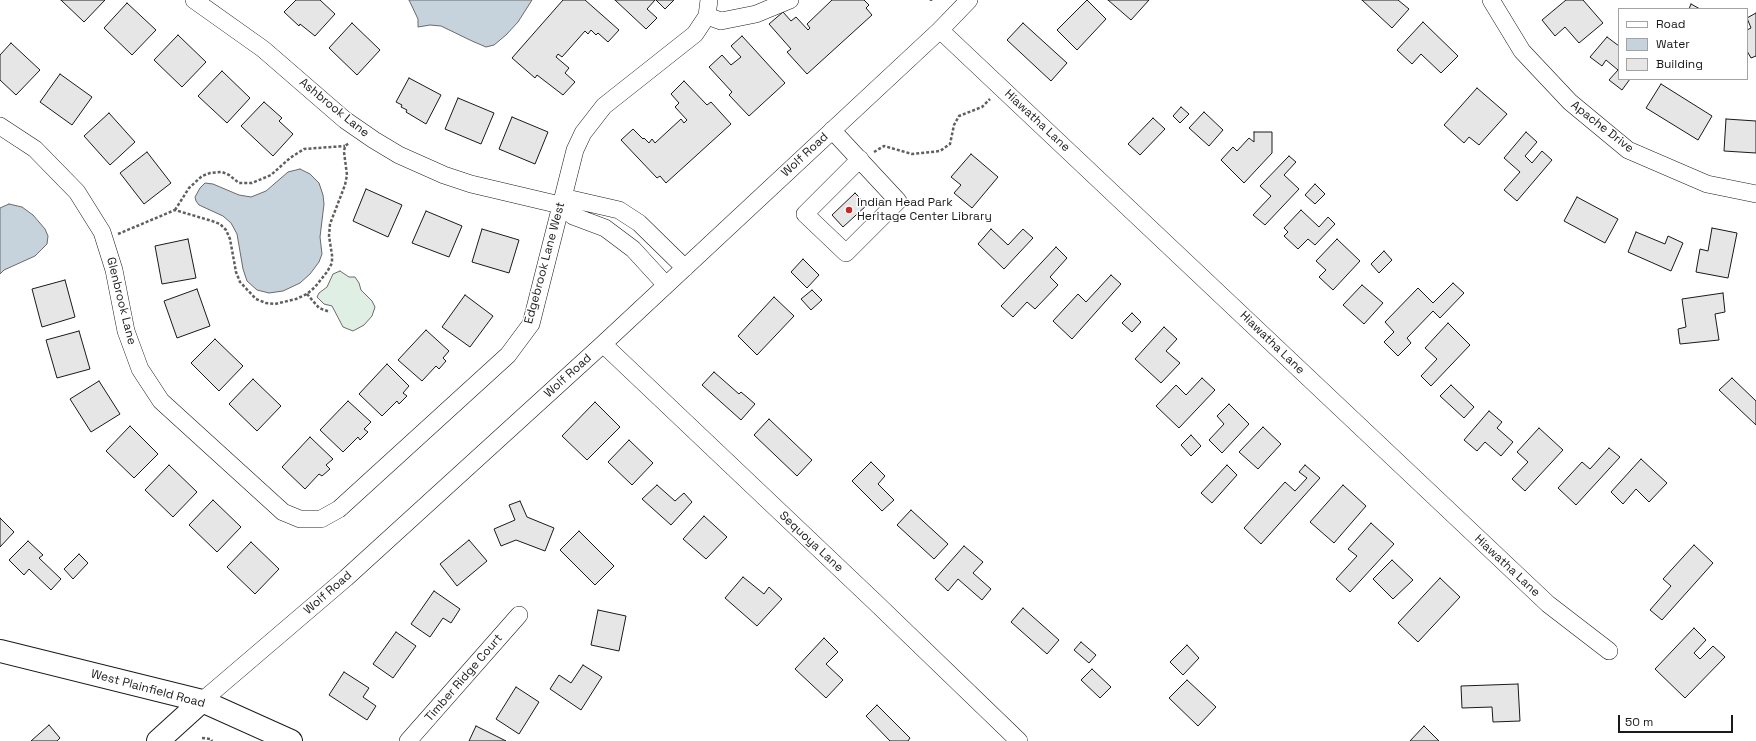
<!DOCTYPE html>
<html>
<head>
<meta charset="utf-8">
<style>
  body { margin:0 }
  #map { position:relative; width:1756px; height:741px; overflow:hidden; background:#fff; font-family:"Space Grotesk",sans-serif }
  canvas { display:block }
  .legend { position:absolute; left:1618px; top:8px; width:130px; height:72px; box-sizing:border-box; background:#fff; border:1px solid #a3a3a3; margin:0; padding:5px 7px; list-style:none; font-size:12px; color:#1a1a1a }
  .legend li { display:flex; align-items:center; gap:8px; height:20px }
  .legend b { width:20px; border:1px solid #a3a3a3 }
  .scale { position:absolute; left:1618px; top:715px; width:115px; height:18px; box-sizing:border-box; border:2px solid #1a1a1a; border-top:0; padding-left:5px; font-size:12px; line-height:14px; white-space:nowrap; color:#1a1a1a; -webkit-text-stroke:3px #fff; paint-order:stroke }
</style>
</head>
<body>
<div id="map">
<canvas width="1756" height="741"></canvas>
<ul class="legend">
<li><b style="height:5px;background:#fff"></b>Road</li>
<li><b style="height:11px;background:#c6d2dc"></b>Water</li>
<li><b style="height:11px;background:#e6e6e6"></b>Building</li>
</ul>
<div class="scale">50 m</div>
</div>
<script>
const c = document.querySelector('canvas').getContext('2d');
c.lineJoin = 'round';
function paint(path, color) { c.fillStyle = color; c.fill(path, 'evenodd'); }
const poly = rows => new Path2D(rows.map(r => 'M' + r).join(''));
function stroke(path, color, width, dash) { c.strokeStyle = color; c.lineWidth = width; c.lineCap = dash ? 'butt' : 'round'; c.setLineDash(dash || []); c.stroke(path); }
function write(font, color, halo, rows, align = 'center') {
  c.font = font + ' "Space Grotesk",sans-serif'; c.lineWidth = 3; c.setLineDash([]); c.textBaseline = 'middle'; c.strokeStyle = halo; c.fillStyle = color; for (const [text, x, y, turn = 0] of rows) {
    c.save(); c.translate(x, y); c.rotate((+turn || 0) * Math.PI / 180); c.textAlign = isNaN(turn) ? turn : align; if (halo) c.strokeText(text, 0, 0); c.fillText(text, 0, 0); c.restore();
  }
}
const green = poly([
  [340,271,349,277,355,277,359,283,361,290,372,301,375,307,372,316,364,325,353,331,343,327,332,306,324,304,317,297,319,293,327,287,333,274,340,271]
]);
paint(green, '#e0efe3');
stroke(green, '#6a6a6a', 1);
const water = poly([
  [409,0,532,0,518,22,506,35,494,45,486,47,472,41,441,26,430,25,418,27,418,19,409,0],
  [300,169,310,174,319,183,323,195,324,204,320,237,322,254,319,262,310,274,300,283,283,291,269,293,257,290,247,281,243,269,237,234,231,223,223,216,199,205,196,201,195,197,200,188,205,183,213,184,239,195,251,197,266,191,288,172,300,169],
  [9,204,22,207,33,215,45,229,48,236,47,244,35,256,4,270,0,274,0,208,9,204]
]);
paint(water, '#c6d2dc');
stroke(water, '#6a6a6a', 1);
const building = poly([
  [61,0,105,0,84,22,61,0],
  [296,0,320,0,335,14,315,36,300,24,299,26,284,12,296,0],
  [563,0,585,0,619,30,608,42,598,33,596,35,591,30,588,34,585,31,562,57,558,54,556,57,569,68,565,73,575,82,563,95,537,75,535,78,512,58,563,0],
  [615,0,655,0,647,9,657,18,646,29,615,0],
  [656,0,674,0,665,9,656,0],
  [832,0,864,0,869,5,866,8,872,15,807,74,787,52,791,49,769,24,783,12,791,21,796,17,808,30,810,28,807,24,832,0],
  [1087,0,1106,19,1077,50,1057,30,1087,0],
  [1108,0,1149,0,1131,20,1108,0],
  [1362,0,1398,0,1409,9,1392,28,1362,0],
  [1566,0,1583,0,1603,23,1579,43,1565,27,1555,36,1542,20,1566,0],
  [127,3,156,30,132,55,104,28,127,3],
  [1691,4,1700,9,1689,9,1691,4],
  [1756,13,1756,56,1751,58,1747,51,1747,30,1751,28,1747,18,1756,13],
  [1423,22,1458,56,1441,73,1421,54,1412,64,1397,50,1423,22],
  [352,23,380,50,357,75,329,48,352,23],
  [1023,23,1067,63,1051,81,1007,40,1023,23],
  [178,35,206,62,182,87,154,60,178,35],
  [742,36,785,83,749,116,729,95,732,92,709,67,722,55,731,65,741,57,731,46,742,36],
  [1607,37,1619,46,1619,79,1630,79,1622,90,1609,80,1618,70,1606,60,1602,66,1590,57,1607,37],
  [11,43,40,70,16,95,0,80,0,55,11,43],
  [222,71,250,98,227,123,198,96,222,71],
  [60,74,92,97,72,125,40,102,60,74],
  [409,78,441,95,426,124,406,112,407,110,401,107,402,105,396,102,409,78],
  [684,81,707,105,711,102,731,124,666,183,660,176,657,178,621,140,633,129,643,139,644,138,649,143,652,139,655,143,681,119,684,123,687,120,675,107,679,103,671,94,684,81],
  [1661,84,1712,116,1698,140,1646,108,1661,84],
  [1477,88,1507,114,1479,145,1469,137,1464,143,1444,125,1477,88],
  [458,98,494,113,481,144,445,129,458,98],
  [264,102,282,118,279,121,293,134,273,156,241,126,264,102],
  [1181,107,1189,114,1180,123,1173,116,1181,107],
  [1204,112,1223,130,1209,146,1189,128,1204,112],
  [109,113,135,142,110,165,84,136,109,113],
  [512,117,548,132,535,164,499,149,512,117],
  [1153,118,1165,129,1140,155,1128,144,1153,118],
  [1726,119,1756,121,1756,153,1724,151,1726,119],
  [1254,132,1272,132,1272,153,1244,183,1221,160,1233,147,1237,151,1249,138,1254,142,1254,132],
  [1526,132,1537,142,1525,156,1532,163,1542,151,1552,160,1517,201,1504,190,1520,172,1504,158,1526,132],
  [147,152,171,183,144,204,120,173,147,152],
  [971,154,998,177,972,208,954,193,961,185,951,177,971,154],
  [1289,156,1296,162,1284,175,1299,189,1265,225,1253,215,1271,196,1260,186,1289,156],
  [1315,184,1325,194,1315,204,1305,195,1315,184],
  [366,189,402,205,388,237,353,221,366,189],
  [855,193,867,205,843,227,832,215,855,193],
  [1577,197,1618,219,1605,243,1564,221,1577,197],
  [1301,210,1319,227,1328,217,1335,224,1315,245,1308,239,1298,249,1284,236,1288,232,1284,228,1301,210],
  [426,211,462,226,449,257,412,243,426,211],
  [1712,228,1737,233,1728,278,1696,272,1700,249,1708,251,1712,228],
  [482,229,519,240,509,273,472,262,482,229],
  [991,229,1008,245,1023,229,1033,238,1004,269,978,244,991,229],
  [1636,232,1665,244,1668,236,1683,243,1671,271,1628,252,1636,232],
  [188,239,196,278,162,284,155,246,188,239],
  [1337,239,1360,261,1333,290,1319,277,1326,270,1316,261,1337,239],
  [1056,247,1067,258,1050,277,1058,285,1035,309,1027,302,1013,317,1001,306,1056,247],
  [1384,251,1392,260,1379,273,1371,264,1384,251],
  [803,259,819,275,807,288,791,272,803,259],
  [1111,275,1121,284,1072,339,1053,321,1078,294,1086,302,1111,275],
  [65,280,75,317,42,327,32,289,65,280],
  [1453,283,1464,293,1440,318,1433,311,1407,338,1411,343,1398,356,1384,342,1394,332,1385,322,1418,288,1433,303,1453,283],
  [1362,285,1383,303,1364,324,1343,305,1362,285],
  [197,289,210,326,177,338,164,301,197,289],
  [812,290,822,300,811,310,801,299,812,290],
  [1723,293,1725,312,1715,314,1719,340,1680,344,1678,329,1686,327,1682,299,1723,293],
  [465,295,493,316,470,347,442,327,465,295],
  [774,297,794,316,757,355,738,336,774,297],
  [1132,313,1141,322,1132,332,1122,323,1132,313],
  [1448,323,1470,345,1431,386,1421,376,1437,359,1425,348,1448,323],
  [1164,327,1177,339,1166,351,1180,363,1161,383,1135,359,1164,327],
  [426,330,449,351,443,358,446,361,439,369,436,366,422,381,398,360,426,330],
  [79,331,90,369,57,378,46,340,79,331],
  [215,339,243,366,219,391,191,363,215,339],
  [387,364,409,386,403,393,407,396,399,404,397,401,382,416,359,394,387,364],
  [714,372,739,394,741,392,755,404,741,420,702,385,714,372],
  [1202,378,1215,390,1179,428,1156,406,1176,385,1186,395,1202,378],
  [1732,378,1756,401,1756,425,1719,390,1732,378],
  [253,379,281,406,257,431,229,404,253,379],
  [99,381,120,414,91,432,70,399,99,381],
  [1451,385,1474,407,1464,418,1440,396,1451,385],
  [348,401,371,422,364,429,368,432,360,440,358,437,343,452,320,430,348,401],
  [595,402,620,427,587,460,562,436,595,402],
  [1229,404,1249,424,1222,453,1209,440,1224,424,1217,416,1229,404],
  [1489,411,1502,422,1497,428,1513,442,1501,456,1485,442,1477,451,1464,440,1489,411],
  [769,419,812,460,797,476,754,435,769,419],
  [130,426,158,454,134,478,106,451,130,426],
  [1263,427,1281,444,1258,469,1239,452,1263,427],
  [1539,428,1563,450,1525,491,1512,479,1528,462,1517,452,1539,428],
  [1191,435,1201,446,1191,456,1181,445,1191,435],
  [310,437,333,459,326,465,330,469,322,476,319,474,305,489,282,467,310,437],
  [629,440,653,463,632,485,608,462,629,440],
  [1609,448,1620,457,1576,505,1558,488,1582,462,1590,469,1609,448],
  [1641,459,1667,483,1649,502,1636,489,1623,504,1611,492,1641,459],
  [871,462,885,476,878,484,894,500,882,511,852,481,871,462],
  [169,465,197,492,173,517,145,490,169,465],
  [1227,465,1237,475,1212,503,1201,493,1227,465],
  [1305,465,1320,478,1261,544,1244,528,1285,482,1295,491,1307,478,1299,472,1305,465],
  [657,485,675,501,684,493,692,502,671,525,642,499,657,485],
  [1343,485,1366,506,1334,543,1310,522,1343,485],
  [213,500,241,527,217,552,189,525,213,500],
  [520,501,527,517,554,528,545,551,516,540,501,546,494,529,515,520,509,505,520,501],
  [911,510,948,544,934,559,897,525,911,510],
  [704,516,727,537,706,559,683,539,704,516],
  [0,518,14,532,0,547,0,518],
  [1371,523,1394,544,1350,592,1336,579,1357,556,1348,549,1371,523],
  [579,531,614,566,595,585,560,550,579,531],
  [469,540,487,561,457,586,440,564,469,540],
  [28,541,43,555,39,558,61,579,51,590,29,569,24,575,9,560,28,541],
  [251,542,279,569,255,594,227,567,251,542],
  [1694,545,1713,563,1662,620,1650,610,1671,586,1663,579,1694,545],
  [964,546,983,562,973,573,991,589,982,600,958,579,948,591,935,579,964,546],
  [79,554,88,563,73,579,64,569,79,554],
  [1392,560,1413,580,1393,599,1373,579,1392,560],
  [743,577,764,594,769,587,782,599,757,626,725,598,743,577],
  [1440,578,1460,597,1418,642,1398,623,1440,578],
  [434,591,460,609,451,623,443,618,430,637,411,624,434,591],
  [1023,608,1059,640,1047,654,1011,622,1023,608],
  [598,610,626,616,619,651,591,645,598,610],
  [1694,628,1706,640,1694,653,1700,659,1713,646,1725,657,1685,698,1655,669,1694,628],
  [396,632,416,646,393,678,373,664,396,632],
  [824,638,838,652,826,664,843,680,826,698,795,669,824,638],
  [1081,642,1096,655,1089,663,1074,650,1081,642],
  [1187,645,1199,658,1183,675,1170,662,1187,645],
  [583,665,602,677,581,710,550,689,559,675,571,683,583,665],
  [1092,669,1111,687,1100,698,1081,680,1092,669],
  [344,672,369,688,363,697,376,706,367,720,329,695,344,672],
  [1187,680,1216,707,1198,726,1169,698,1187,680],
  [1518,684,1520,721,1493,722,1492,707,1462,708,1461,686,1518,684],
  [516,687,539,702,519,734,496,719,516,687],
  [877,705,910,738,908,741,890,741,866,716,877,705],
  [49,725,60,738,57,741,31,741,49,725],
  [476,726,506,741,469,741,476,726],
  [1424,726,1439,741,1410,741,1424,726]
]);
paint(building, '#e6e6e6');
stroke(building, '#1a1a1a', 1);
const minor = poly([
  [194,0,263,49,345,120,374,140,399,155,444,175,471,184,560,205,573,216,605,228,633,249,666,285],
  [1491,0,1522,51,1570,102,1628,150,1707,184,1756,194],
  [707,16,721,21,756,14,790,0],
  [940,30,1548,604,1609,651],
  [0,126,35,149,77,192,102,232,114,270,126,331,140,369,161,401,283,512,300,519,321,519,339,509,508,355,531,324,575,150,583,133,604,106,695,34,707,16,709,0],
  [832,130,898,201,846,253,805,214,860,159],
  [560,205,571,199,619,210,639,223,685,268],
  [603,344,876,603,1019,741],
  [202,701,346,578,603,344,940,30,969,0],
  [408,741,519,615]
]);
const major = poly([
  [0,651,202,701,291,741],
  [158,741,202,701]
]);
stroke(minor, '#1a1a1a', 18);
stroke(major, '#1a1a1a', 24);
stroke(poly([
  [931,1,931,0],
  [874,152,884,146,912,154,940,151,950,144,954,125,959,116,982,107,990,99],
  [175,210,189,188,202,176,210,173,222,172,229,175,239,183,252,183,271,175,290,158,304,149,345,146],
  [118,234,175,210,212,221,220,224,226,230,230,239,236,272,240,282,256,299,266,303,275,304,296,299,307,294,315,287,327,272,332,263,332,255,329,236,330,224,345,185,347,175,344,152,345,146,349,143],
  [307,294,319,308,330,312],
  [202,738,211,739,212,741]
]), '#5f5f5f', 2.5, [3, 2]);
stroke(minor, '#fff', 17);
stroke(major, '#fff', 22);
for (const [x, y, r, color] of [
  [849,210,4,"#c62828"]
]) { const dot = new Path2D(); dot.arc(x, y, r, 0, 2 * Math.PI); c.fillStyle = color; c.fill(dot); stroke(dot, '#fff', 1.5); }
write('12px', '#1a1a1a', '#fff', [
  ["Ashbrook Lane",334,108,39],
  ["Hiawatha Lane",1037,121,43],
  ["Apache Drive",1602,127,38],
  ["Wolf Road",805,155,-43],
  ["Edgebrook Lane West",545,263,-75],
  ["Glenbrook Lane",121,301,76],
  ["Hiawatha Lane",1272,343,44],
  ["Wolf Road",568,376,-42],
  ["Sequoya Lane",811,542,43],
  ["Hiawatha Lane",1507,566,43],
  ["Wolf Road",328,593,-41],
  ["Timber Ridge Court",464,678,-49],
  ["West Plainfield Road",148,689,15]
]);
write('12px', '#1a1a1a', '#fff', [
  ["Indian Head Park",857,203],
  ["Heritage Center Library",857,217]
], 'left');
</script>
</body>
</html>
